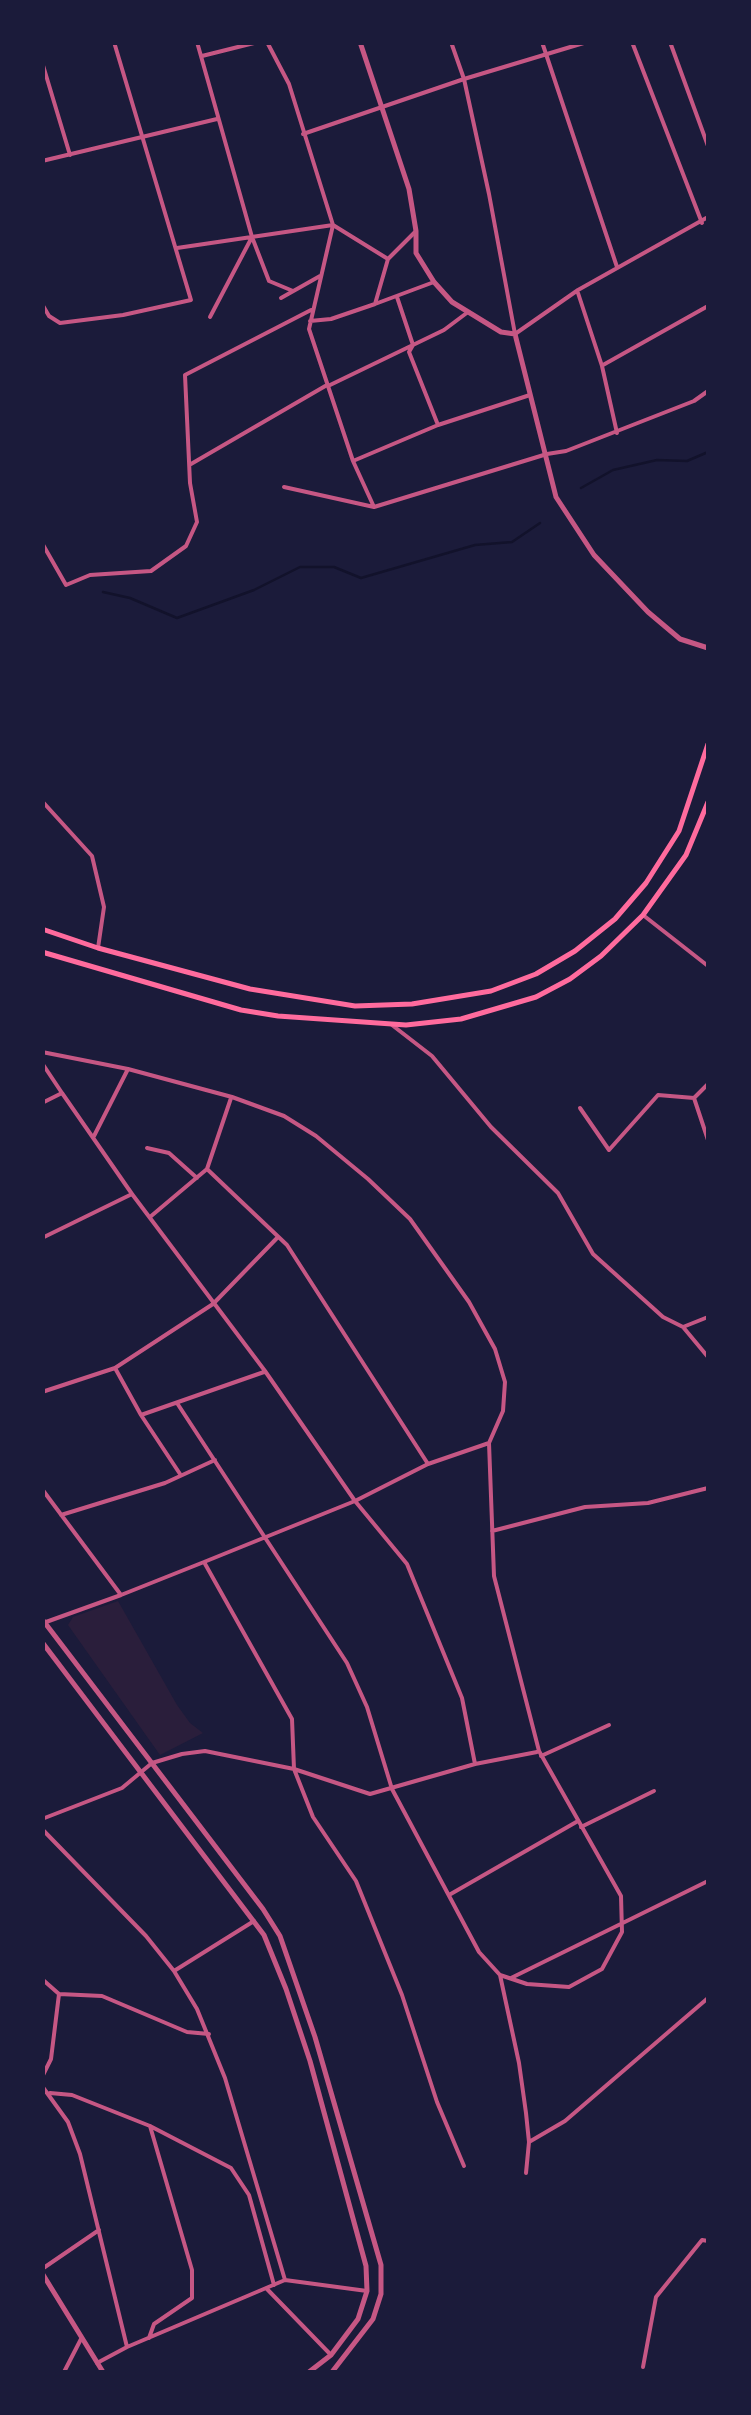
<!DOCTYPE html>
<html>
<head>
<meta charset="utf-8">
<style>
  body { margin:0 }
  #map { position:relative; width:751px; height:2415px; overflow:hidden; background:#1b1b3a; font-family:Jost,sans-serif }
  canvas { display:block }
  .frame { position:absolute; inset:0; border:45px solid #1b1b3a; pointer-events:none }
</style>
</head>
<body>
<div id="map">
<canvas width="751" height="2415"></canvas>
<div class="frame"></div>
</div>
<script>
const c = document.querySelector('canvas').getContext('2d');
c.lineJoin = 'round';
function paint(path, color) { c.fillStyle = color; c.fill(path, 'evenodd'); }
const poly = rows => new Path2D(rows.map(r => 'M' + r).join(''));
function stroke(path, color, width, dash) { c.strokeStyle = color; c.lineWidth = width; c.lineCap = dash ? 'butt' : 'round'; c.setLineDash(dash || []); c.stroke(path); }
paint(poly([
  [118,1601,177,1705,190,1723,203,1733,160,1755,68,1625,73,1617]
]), '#2a1e3b');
stroke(poly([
  [581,488,613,470,657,460,687,461,708,452],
  [103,592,130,598,177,618,254,590,300,567,334,567,361,578,475,545,512,542,540,523]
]), '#12122b', 2.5);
stroke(poly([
  [197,42,252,237,269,281,293,291],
  [267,42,289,84,333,225,309,329,353,461,374,507],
  [451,42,464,79,489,194,515,334,578,290,708,217],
  [542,42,617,267],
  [632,42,702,223],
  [670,42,708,146],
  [202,56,258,42],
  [42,62,70,155],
  [303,134,464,79,587,42],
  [42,161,217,119],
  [177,248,333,225,388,259,415,232],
  [578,293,602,366,617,433],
  [397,297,413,345,409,352,438,425],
  [281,298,320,276],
  [42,304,49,316,60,323,123,315,191,300,114,42],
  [375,304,434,282],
  [210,317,252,237],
  [310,321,331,319,375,304,388,259],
  [603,365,708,306],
  [328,386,444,330,468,312],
  [353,461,438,425,530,395],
  [191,464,327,385],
  [284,487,374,507,547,454,566,451,694,401,708,391],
  [42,543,66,585,90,575,151,571,186,546,197,522,190,483,185,375,311,310],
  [42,801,92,856,104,907,98,948],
  [643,915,708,966],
  [392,1025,432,1056,491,1127,558,1193,593,1254,663,1317,683,1327,708,1357],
  [42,1052,128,1069,232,1097,284,1116,316,1136,368,1179,410,1219,469,1302,495,1349,505,1382,503,1411,489,1443],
  [42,1063,62,1093],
  [694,1098,708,1140],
  [42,1103,62,1093,132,1194],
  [580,1108,609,1150,658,1095,694,1098,708,1084],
  [94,1136,128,1069],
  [147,1148,169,1153,197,1178],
  [207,1169,231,1098],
  [150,1217,207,1169,287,1245,428,1464,355,1501,204,1562],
  [42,1238,132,1194,265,1371,355,1501,407,1564,462,1698,475,1764],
  [683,1327,708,1317],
  [115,1368,213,1304,278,1237],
  [42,1392,115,1368,141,1415,264,1372],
  [177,1403,347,1663,367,1707,392,1789,479,1952,500,1975,527,1984,569,1987,602,1969,622,1932,621,1896,539,1751,494,1576,489,1443,428,1464],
  [141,1415,180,1474],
  [42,1489,121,1595,204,1562,292,1719,294,1769,370,1794,475,1764,537,1752],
  [61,1515,165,1483,215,1460],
  [492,1531,585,1507,648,1503,708,1488],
  [46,1622,121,1595],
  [541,1756,609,1725],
  [42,1819,122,1788,152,1763,182,1754,205,1751,294,1769,313,1817,356,1881,402,1995,437,2102,464,2166],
  [581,1827,654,1791],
  [42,1829,146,1936,174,1971,197,2009,225,2078,285,2280],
  [449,1895,578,1821],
  [174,1971,254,1921],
  [500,1975,519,2063,526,2113,529,2142,526,2173],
  [511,1978,708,1881],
  [42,1979,59,1994,51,2059,42,2077],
  [59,1994,102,1996,187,2032,209,2034],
  [42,2086,68,2122,80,2154,127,2347,97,2363],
  [50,2093,72,2095,150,2126,231,2168,249,2195,274,2285],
  [529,2142,565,2121,708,1998],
  [42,2269,99,2230],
  [266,2288,331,2355],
  [149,2338,154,2324,192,2298,192,2270,150,2126],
  [127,2347,285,2280,367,2291],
  [643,2367,656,2297,702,2240,708,2241],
  [42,2372,43,2372],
  [64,2372,81,2339]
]), '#c65784', 4);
stroke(poly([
  [360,42,409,189,416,231,416,253,434,282,452,302,501,332,515,334,556,497,594,555,648,612,680,639,708,648],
  [42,1619,263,1909,280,1936,315,2037,381,2265,381,2294,373,2319,332,2372],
  [42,1642,264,1935,286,1989,310,2061,366,2266,367,2291,358,2319,331,2355,309,2372],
  [42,2273,103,2372]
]), '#c65784', 5);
stroke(poly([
  [42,929,98,948,250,989,355,1006,412,1004,491,991,536,974,575,951,615,919,646,883,679,831,708,744],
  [42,952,241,1010,278,1016,406,1025,461,1019,536,997,570,979,601,956,643,915,686,855,708,802]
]), '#ff6b9d', 5);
</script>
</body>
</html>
